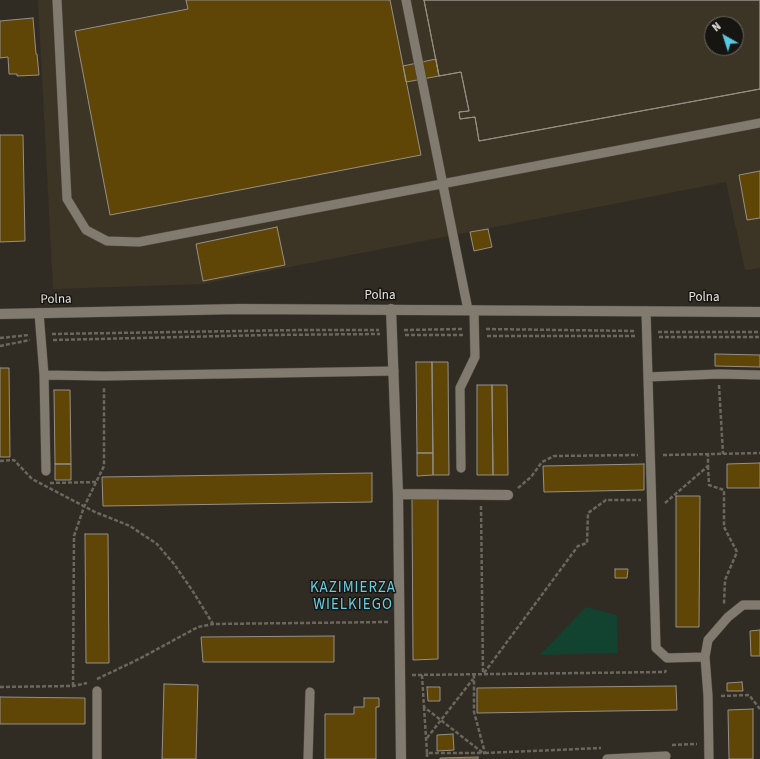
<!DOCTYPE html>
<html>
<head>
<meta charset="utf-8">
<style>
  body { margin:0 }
  #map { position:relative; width:760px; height:759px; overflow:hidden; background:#312c23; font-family:"Source Sans 3",sans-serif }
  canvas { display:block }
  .north { position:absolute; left:704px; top:16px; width:40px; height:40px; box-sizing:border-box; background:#171511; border:1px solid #6b6863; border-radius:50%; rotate:321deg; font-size:11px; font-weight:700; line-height:16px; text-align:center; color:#e8e4de }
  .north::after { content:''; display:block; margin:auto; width:14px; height:18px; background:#56c9e0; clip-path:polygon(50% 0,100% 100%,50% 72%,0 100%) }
</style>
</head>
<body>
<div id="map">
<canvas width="760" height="759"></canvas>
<div class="north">N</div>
</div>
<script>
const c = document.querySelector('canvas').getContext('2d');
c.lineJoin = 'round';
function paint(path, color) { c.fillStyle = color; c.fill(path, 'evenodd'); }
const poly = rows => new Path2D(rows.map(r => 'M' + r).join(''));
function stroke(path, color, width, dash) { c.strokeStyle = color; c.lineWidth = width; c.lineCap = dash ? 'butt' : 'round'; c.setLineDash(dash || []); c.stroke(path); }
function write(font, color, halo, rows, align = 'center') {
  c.font = font + ' "Source Sans 3",sans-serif'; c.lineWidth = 3; c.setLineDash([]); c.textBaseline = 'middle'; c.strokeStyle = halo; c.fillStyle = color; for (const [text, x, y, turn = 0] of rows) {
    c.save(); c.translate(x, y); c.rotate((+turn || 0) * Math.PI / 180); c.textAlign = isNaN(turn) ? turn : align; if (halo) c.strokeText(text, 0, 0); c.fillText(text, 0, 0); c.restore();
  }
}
paint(poly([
  [38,0,760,0,760,268,745,270,726,182,202,284,53,289],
  [712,24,736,24,736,48,712,48]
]), '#3c3526');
paint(poly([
  [586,607,617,615,618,653,540,655]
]), '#124230');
const building = poly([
  [186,0,390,0,421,155,110,215,75,31,188,9,186,0],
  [424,0,760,0,760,89,479,141,475,117,460,119,459,112,469,111,461,72,439,76,424,0],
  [712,24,736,24,736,48,712,48,712,24],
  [424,0,760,0,760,89,479,141,475,117,460,119,459,112,469,111,461,72,439,76,424,0],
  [712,24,736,24,736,48,712,48,712,24],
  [33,18,36,54,37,54,39,75,17,76,17,74,9,74,8,57,0,58,0,21,33,18],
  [436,59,439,76,406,82,403,66,436,59],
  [0,135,23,135,25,241,0,242,0,135],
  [760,171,760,218,747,220,739,175,760,171],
  [277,227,285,265,203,281,196,244,277,227],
  [488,229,492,247,474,251,470,232,488,229],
  [715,354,760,355,760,367,715,366,715,354],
  [416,362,432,362,433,453,417,453,416,362],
  [432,362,448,362,449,475,433,475,432,362],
  [0,368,9,368,10,457,0,457,0,368],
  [477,385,492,385,493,475,477,475,477,385],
  [492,385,507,385,508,475,493,475,492,385],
  [54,390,70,390,71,464,55,464,54,390],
  [417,453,433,453,433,475,417,476,417,453],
  [760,463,760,488,727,488,727,464,760,463],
  [55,464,71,464,71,480,55,480,55,464],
  [644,464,644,490,544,492,543,466,644,464],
  [372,473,372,502,103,506,102,477,372,473],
  [676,496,700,496,699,627,676,627,676,496],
  [412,499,438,499,438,659,413,660,412,499],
  [85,534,108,534,109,663,86,663,85,534],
  [615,569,628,569,627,578,615,578,615,569],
  [760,630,760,656,751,656,750,631,760,630],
  [334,636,334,662,203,662,201,637,334,636],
  [742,682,743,691,727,691,727,683,742,682],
  [164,684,198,685,196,759,162,759,164,684],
  [676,686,677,710,477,713,477,688,676,686],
  [427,687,440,687,440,701,428,701,427,687],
  [0,697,85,698,85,724,0,724,0,697],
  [364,698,379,698,379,707,376,707,376,759,325,759,325,714,354,714,354,707,364,707,364,698],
  [753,709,753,759,729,759,728,710,753,709],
  [453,734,454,750,437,751,437,735,453,734],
  [478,757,478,759,440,759,440,758,478,757]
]);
paint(building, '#5f4607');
stroke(building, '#969085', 1);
const service = poly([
  [57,0,67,199,86,230,107,241,139,242,760,123],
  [406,0,468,310],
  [646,311,656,648,667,658,705,657,708,696,709,759],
  [39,313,44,375,46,471],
  [44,375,104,376,394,371],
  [648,377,719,374,760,375],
  [461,468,460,388,475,357,474,310],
  [705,657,708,640,728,617,743,605,760,605],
  [97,759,97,691],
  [308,759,310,692],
  [607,759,666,756]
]);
const minor = poly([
  [391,309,398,494,401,759],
  [398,494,508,495]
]);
const tertiary = poly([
  [0,314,239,309,760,312]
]);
stroke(service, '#4b473e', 10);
stroke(minor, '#4b473e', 11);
stroke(tertiary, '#4b473e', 11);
stroke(poly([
  [486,329,635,331],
  [404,330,463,329],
  [658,332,760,332],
  [52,334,300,330,379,330],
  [405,335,464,335],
  [487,336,636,336],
  [659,337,760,337],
  [0,338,29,335],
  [53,340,268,335,380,334],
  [0,346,30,340],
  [719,385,723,454],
  [663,455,760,453],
  [0,461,14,460,32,479,95,512,130,526,157,544,174,564,192,590,213,624],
  [708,466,709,485,724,490,724,527,737,552,725,580,724,604],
  [50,483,96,482],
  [518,488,531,477,542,462,554,456,638,455],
  [665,503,708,466,708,454],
  [481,506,483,673],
  [484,673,578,546,587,543,588,513,606,500,641,500],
  [412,675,665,672,666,670],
  [422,675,424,707,483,753],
  [97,679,139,659,198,627,213,624,388,622],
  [73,686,74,536,84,507,104,466,104,388],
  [0,687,73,686,87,683],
  [721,696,749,695,760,709],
  [424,707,427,753,485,753,474,712,474,674],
  [427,738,473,679],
  [672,745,697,744],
  [427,753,427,759],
  [485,753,601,748]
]), '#6b675e', 2.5, [4, 2]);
stroke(service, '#807a6f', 9);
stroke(minor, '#807a6f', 10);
stroke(tertiary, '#807a6f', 10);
write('13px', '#e8e4de', '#171511', [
  ["Polna",380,296],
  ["Polna",704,298],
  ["Polna",56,300,-1]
]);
c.letterSpacing = '1px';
write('15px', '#68cfe4', '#171511', [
  ["KAZIMIERZA",353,589],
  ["WIELKIEGO",353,606]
]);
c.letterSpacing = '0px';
</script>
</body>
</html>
